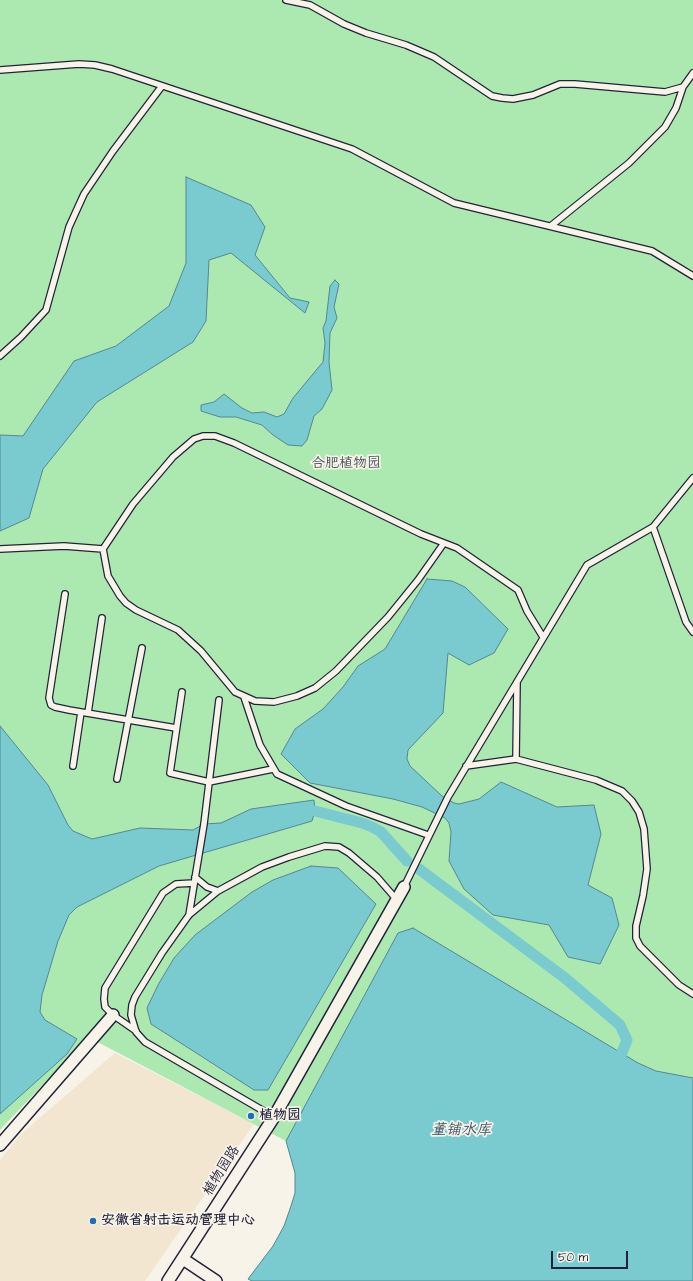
<!DOCTYPE html>
<html>
<head>
<meta charset="utf-8">
<style>
  body { margin:0 }
  #map { position:relative; width:693px; height:1281px; overflow:hidden; background:#f7f3e8; font-family:"Architects Daughter",sans-serif }
  canvas { display:block }
  .scale { position:absolute; left:551px; top:1251px; width:77px; height:18px; box-sizing:border-box; border:2px solid #22223b; border-top:0; padding-left:5px; font-size:12px; line-height:14px; white-space:nowrap; color:#22223b; -webkit-text-stroke:3px #f7f3e8; paint-order:stroke }
</style>
</head>
<body>
<div id="map">
<canvas width="693" height="1281"></canvas>
<div class="scale">50 m</div>
</div>
<script>
const c = document.querySelector('canvas').getContext('2d');
c.lineJoin = 'round';
function paint(path, color) { c.fillStyle = color; c.fill(path, 'evenodd'); }
const poly = rows => new Path2D(rows.map(r => 'M' + r).join(''));
function stroke(path, color, width, dash) { c.strokeStyle = color; c.lineWidth = width; c.lineCap = dash ? 'butt' : 'round'; c.setLineDash(dash || []); c.stroke(path); }
function write(font, color, halo, rows, align = 'center') {
  c.font = font + ' "Architects Daughter","LXGW WenKai TC",sans-serif'; c.lineWidth = 3.5; c.setLineDash([]); c.textBaseline = 'middle'; c.strokeStyle = halo; c.fillStyle = color; for (const [text, x, y, turn = 0] of rows) {
    c.save(); c.translate(x, y); c.rotate((+turn || 0) * Math.PI / 180); c.textAlign = isNaN(turn) ? turn : align; if (halo) c.strokeText(text, 0, 0); c.fillText(text, 0, 0); c.restore();
  }
}
paint(poly([
  [115,1053,254,1124,145,1281,0,1281,0,1160,21,1134]
]), '#f2e6d0');
paint(poly([
  [0,0,693,0,693,1281,252,1281,248,1279,273,1246,284,1226,295,1193,295,1173,286,1141,88,1037,0,1130]
]), '#ace9b0');
const water = poly([
  [186,177,251,205,265,227,255,255,290,298,309,302,305,313,231,253,209,260,206,321,193,342,97,402,43,469,29,518,0,531,0,435,23,436,74,361,116,346,169,306,186,263,186,177],
  [335,280,339,284,334,307,337,318,330,333,329,362,332,390,322,409,314,416,307,440,302,446,288,445,273,435,262,425,236,417,220,417,201,411,201,405,214,402,224,394,242,408,252,413,264,412,277,417,284,414,293,398,323,362,325,343,323,328,326,321,330,286,335,280],
  [427,579,452,581,465,587,508,629,494,653,469,665,448,653,443,713,408,750,407,759,410,766,442,796,454,803,459,804,479,799,501,782,557,807,594,805,601,834,588,885,612,898,619,925,600,964,568,957,549,925,493,915,464,889,449,861,451,832,449,823,445,818,422,807,393,799,310,783,281,754,295,729,323,709,343,687,358,666,385,649,427,579],
  [0,726,48,785,68,825,73,831,92,839,140,828,193,830,204,824,221,823,251,809,314,800,315,811,312,821,159,866,77,907,69,915,58,941,42,995,40,1012,45,1020,77,1039,67,1054,0,1114,0,726],
  [311,866,338,868,376,904,268,1090,254,1090,151,1024,147,1008,158,985,174,958,195,935,252,892,273,880,311,866],
  [413,928,638,1063,656,1071,693,1078,693,1281,252,1281,248,1279,273,1246,284,1226,291,1206,295,1193,295,1173,286,1141,398,933,413,928]
]);
paint(water, '#79cbcf');
stroke(water, '#568794', 1);
stroke(poly([
  [315,811,362,823,372,827,381,832,407,861],
  [419,869,565,978,620,1025,627,1040,621,1055]
]), '#79cbcf', 11);
const lane = poly([
  [286,0,310,5,344,24,366,33,406,45,434,57,492,96,502,98,513,99,533,95,560,84,575,84,665,92,683,87,693,73],
  [0,70,79,64,95,65,112,69,352,149,454,203,652,251,693,276],
  [552,225,629,163,665,127,676,108,683,87],
  [0,356,21,337,46,310,69,227,84,194,113,151,162,86],
  [653,527,686,622,693,632],
  [0,549,64,546,103,549,133,504,173,457,194,439,203,436,215,436,234,443,421,534,457,548,518,590,527,611,543,637],
  [103,549,108,576,120,596,126,603,136,610,178,630,201,651,235,692,255,701,274,702,297,696,315,688,336,671,388,617,418,580,444,543],
  [65,594,49,698,51,705,55,707,69,710,176,728],
  [182,692,170,773,209,782,273,769],
  [244,697,260,745,277,774,346,806,428,835],
  [88,713,102,618],
  [516,759,517,683],
  [73,766,81,712],
  [466,766,516,759,596,780,622,791,632,801,639,812,644,829,647,869,643,896,636,926,636,938,640,946,679,985,693,994],
  [117,779,142,648],
  [195,877,207,887,218,891],
  [404,887,448,797,587,565,653,527,693,478],
  [189,915,204,824,219,700],
  [136,1031,113,1015,105,1007,104,999,105,988,163,893,176,884,194,883],
  [274,1117,145,1042,136,1032,131,1015,132,1005,135,997,162,953,189,915,218,891,262,867,289,857,325,846,339,847,349,853,377,877,397,900]
]);
const street = poly([
  [0,1145,113,1015],
  [183,1259,216,1281],
  [168,1281,274,1117,404,887]
]);
stroke(lane, '#22223b', 8);
stroke(street, '#22223b', 14);
stroke(lane, '#f7f3e8', 5.5);
stroke(street, '#f7f3e8', 11);
for (const [x, y, r, color] of [
  [251,1116,4,"#1f6fb2"],
  [93,1221,4,"#1f6fb2"]
]) { const dot = new Path2D(); dot.arc(x, y, r, 0, 2 * Math.PI); c.fillStyle = color; c.fill(dot); stroke(dot, '#f7f3e8', 1.5); }
write('14px', '#445458', '#f7f3e8', [
  ["合肥植物园",346,464]
]);
write('bold 14px', '#22223b', '#f7f3e8', [
  ["植物园",259,1116],
  ["安徽省射击运动管理中心",101,1221]
], 'left');
write('14px', '#22223b', '#f7f3e8', [
  ["植物园路",222,1171,-58]
]);
write('italic 15px', '#3c5567', '#f7f3e8', [
  ["董铺水库",461,1131]
]);
</script>
</body>
</html>
